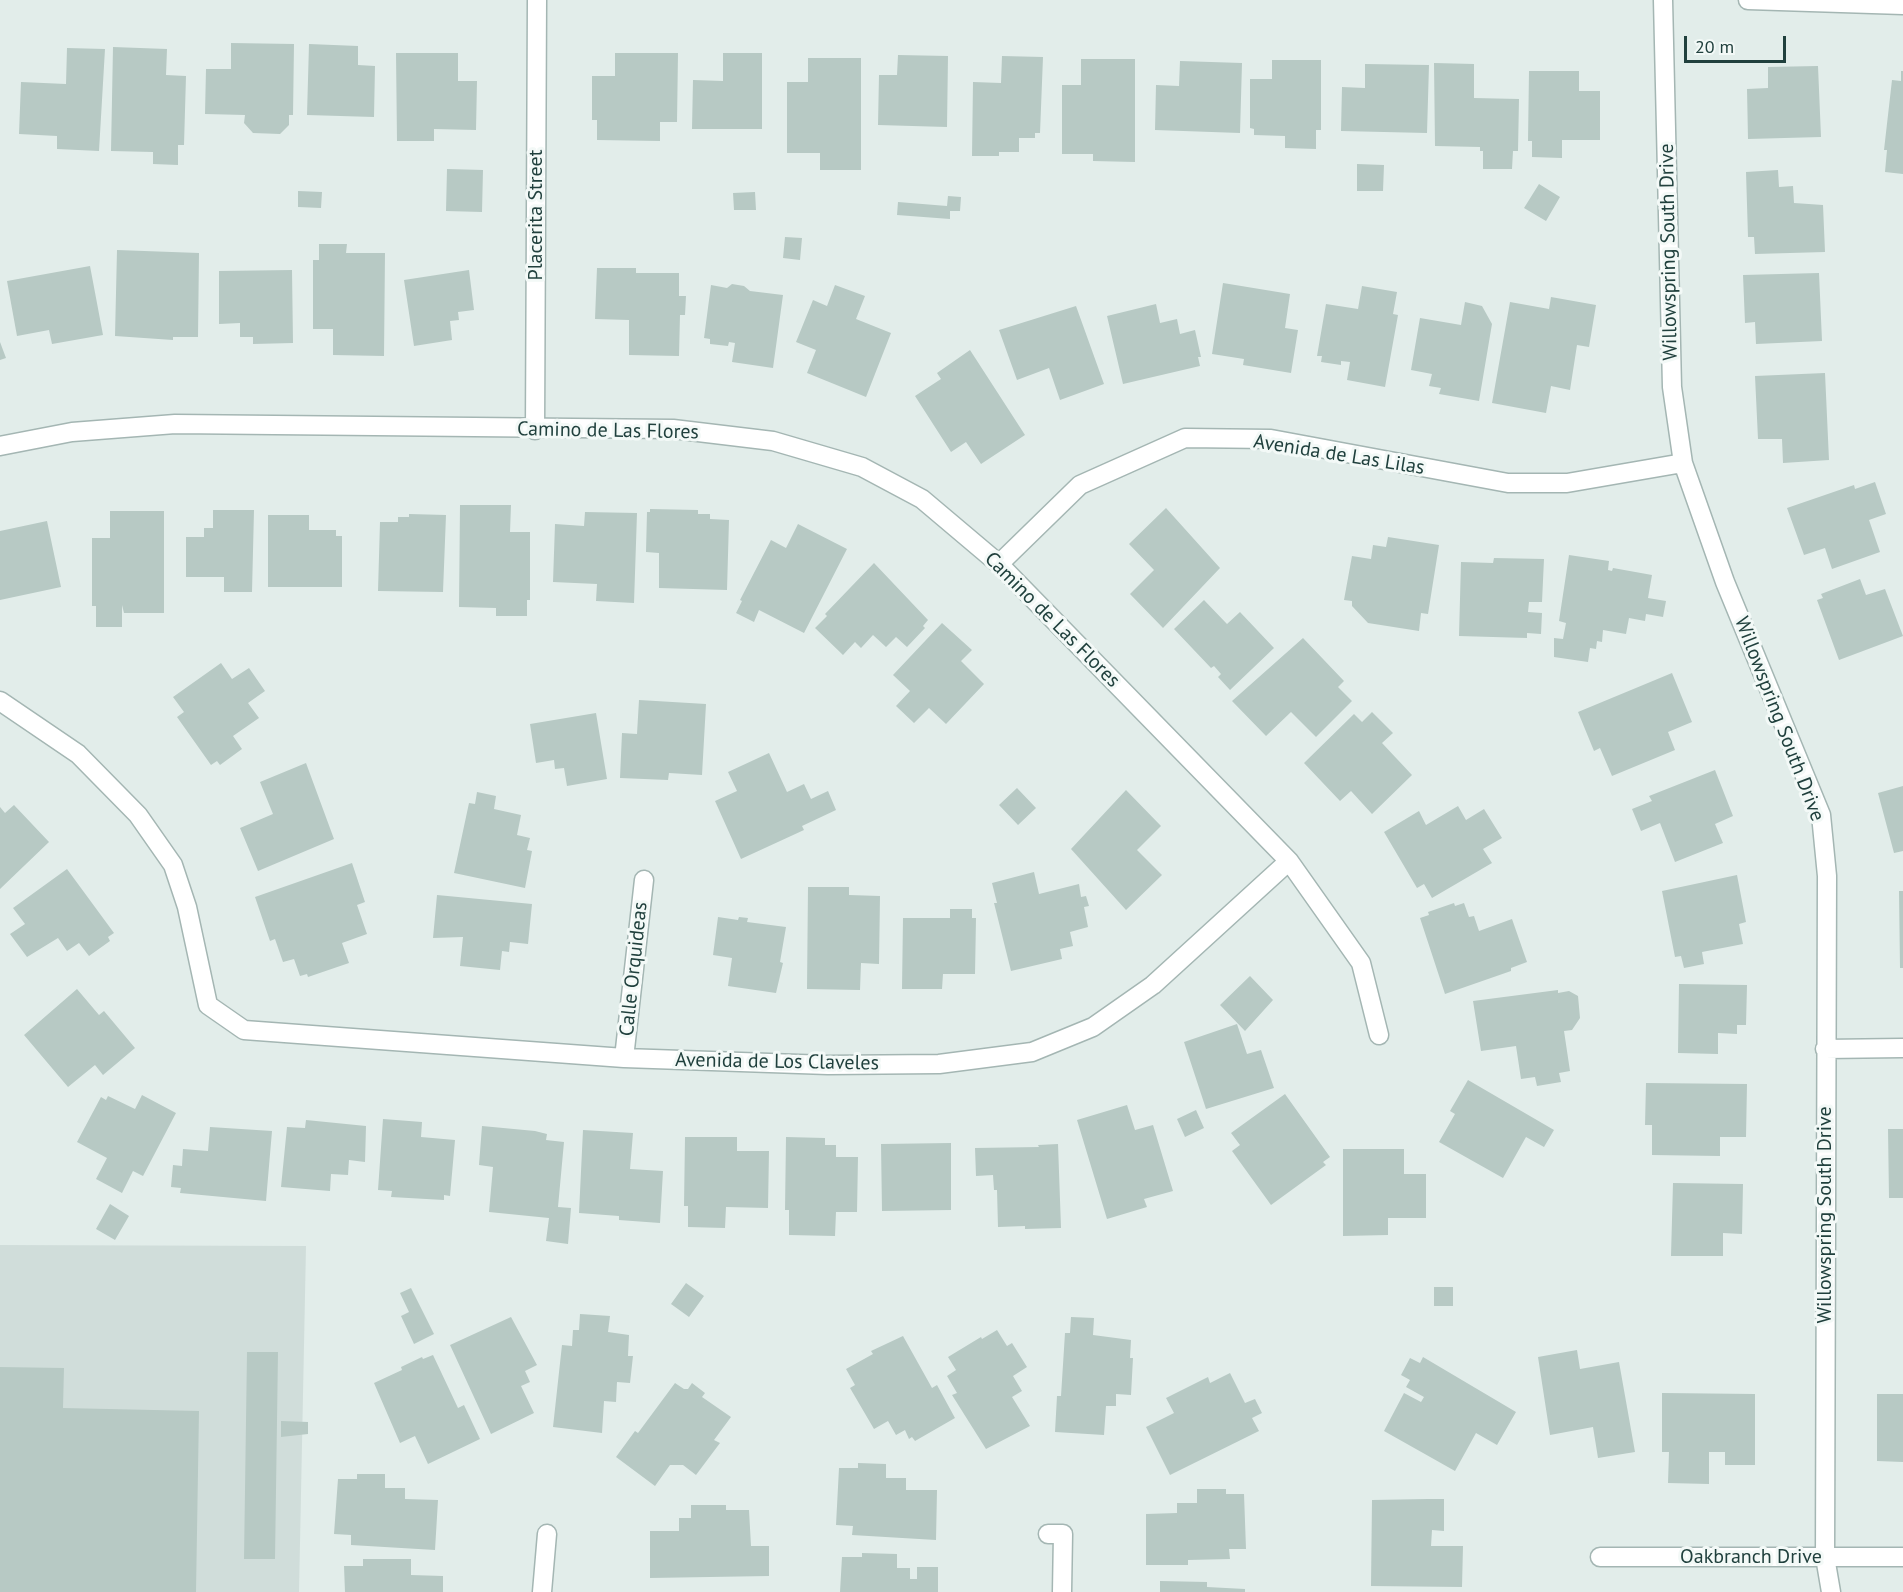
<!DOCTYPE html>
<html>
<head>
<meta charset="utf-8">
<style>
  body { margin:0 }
  #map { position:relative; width:1903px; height:1592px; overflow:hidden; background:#e2edea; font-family:"PT Sans",sans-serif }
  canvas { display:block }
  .scale { position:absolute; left:1684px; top:36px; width:102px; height:27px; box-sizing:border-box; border:3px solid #20403d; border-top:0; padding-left:8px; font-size:18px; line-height:21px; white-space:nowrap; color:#20403d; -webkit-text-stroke:4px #f3f9f7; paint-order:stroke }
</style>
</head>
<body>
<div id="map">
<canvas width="1903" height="1592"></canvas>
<div class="scale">20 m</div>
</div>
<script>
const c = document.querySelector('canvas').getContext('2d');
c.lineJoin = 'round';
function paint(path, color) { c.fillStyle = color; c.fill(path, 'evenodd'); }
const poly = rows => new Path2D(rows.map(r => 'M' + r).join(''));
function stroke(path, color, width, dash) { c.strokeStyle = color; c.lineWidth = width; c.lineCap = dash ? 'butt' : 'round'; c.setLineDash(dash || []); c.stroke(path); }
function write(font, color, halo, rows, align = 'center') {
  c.font = font + ' "PT Sans",sans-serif'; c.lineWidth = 6; c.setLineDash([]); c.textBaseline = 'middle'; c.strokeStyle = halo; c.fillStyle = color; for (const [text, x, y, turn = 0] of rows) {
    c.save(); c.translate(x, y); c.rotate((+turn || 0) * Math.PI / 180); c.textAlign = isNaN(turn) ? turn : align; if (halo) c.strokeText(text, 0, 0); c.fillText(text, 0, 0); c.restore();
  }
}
paint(poly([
  [0,1245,306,1246,299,1592,0,1592]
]), '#d0ddda');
paint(poly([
  [231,43,294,44,293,115,289,115,289,125,280,134,253,133,244,123,245,115,205,114,206,69,231,69],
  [309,44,358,46,358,65,375,66,374,117,307,115],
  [113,47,167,49,166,75,186,76,184,145,178,145,178,165,153,164,153,152,111,151],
  [67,48,105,49,99,151,57,149,57,136,19,134,21,82,66,84],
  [396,53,458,53,458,81,477,81,476,130,434,129,434,141,397,141],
  [615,53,678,53,677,122,660,122,660,141,597,140,597,120,592,120,592,76,615,76],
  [723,53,762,53,762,129,692,129,693,80,723,81],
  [898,55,948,56,947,127,878,125,879,75,897,75],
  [1002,56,1043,57,1040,133,1035,133,1035,138,1019,138,1019,152,999,152,999,156,972,156,973,82,1001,83],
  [808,58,861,58,861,170,820,170,820,153,787,153,787,82,808,82],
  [1081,59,1135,59,1135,162,1093,161,1093,154,1062,154,1062,85,1081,85],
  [1272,60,1321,60,1321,130,1316,130,1316,149,1285,148,1285,136,1254,135,1254,129,1250,128,1250,79,1272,79],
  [1180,61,1242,63,1240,133,1155,130,1156,85,1179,86],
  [1434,63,1474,64,1474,98,1519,99,1518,151,1513,151,1512,169,1483,169,1483,151,1480,151,1480,147,1435,146],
  [1365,64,1429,65,1427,133,1341,131,1342,87,1365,88],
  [1818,66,1821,137,1748,139,1747,89,1768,88,1768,67],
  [1529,71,1579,71,1579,91,1600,91,1600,140,1562,140,1562,158,1532,157,1532,141,1528,141],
  [1901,71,1903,71,1903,174,1885,172,1887,150,1884,150,1892,80,1901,81],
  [1357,164,1384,165,1383,191,1357,191],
  [447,169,483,170,482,212,446,211],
  [1778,170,1779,187,1793,186,1794,203,1823,205,1825,252,1755,254,1754,237,1748,237,1746,172],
  [1539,184,1560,197,1546,221,1524,208],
  [298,191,322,192,321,208,298,207],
  [755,192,756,210,734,210,733,193],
  [948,196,961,197,960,211,950,211,950,219,897,215,898,202,947,206],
  [785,237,802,238,800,260,783,258],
  [319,244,347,244,346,253,385,253,384,356,333,355,333,329,313,329,313,260,319,260],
  [117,250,199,253,198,337,173,337,173,340,115,336],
  [90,266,103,335,52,344,49,330,17,336,7,281],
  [597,268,636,268,636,273,679,273,679,296,686,296,685,315,680,315,679,356,629,355,629,320,595,319],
  [292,270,293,343,253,344,253,337,240,337,240,323,219,324,219,271],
  [469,270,474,310,458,312,459,320,450,321,452,340,414,346,404,280],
  [1819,273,1822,341,1756,344,1755,322,1745,323,1743,275],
  [1223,283,1290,294,1285,328,1298,330,1291,373,1243,365,1244,359,1212,354],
  [732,284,744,286,750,291,783,295,773,368,732,362,735,343,729,342,728,346,710,344,710,339,704,338,711,285,727,288],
  [835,285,865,296,856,319,891,333,866,397,807,373,816,350,796,342,813,300,827,306],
  [1362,286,1397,292,1393,314,1398,315,1385,387,1347,380,1350,362,1341,361,1341,365,1321,362,1322,356,1317,356,1326,304,1358,309],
  [1551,297,1596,305,1589,347,1577,345,1570,390,1551,386,1546,413,1492,403,1510,302,1549,309],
  [1465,302,1482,306,1492,324,1479,401,1439,394,1441,388,1429,386,1432,374,1411,370,1420,318,1461,325],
  [1156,304,1160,323,1177,319,1180,334,1195,330,1201,357,1198,357,1200,366,1123,384,1107,316],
  [1076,306,1104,384,1060,400,1049,368,1017,380,999,330],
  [0,342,6,358,0,360],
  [970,350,1025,435,981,464,966,442,951,452,915,396,941,379,937,373],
  [1825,373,1829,460,1783,463,1782,439,1758,439,1755,376],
  [1875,482,1886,514,1869,520,1880,552,1832,569,1825,548,1804,555,1787,508,1854,485,1855,489],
  [460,505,511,505,510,532,530,532,530,600,527,600,527,616,496,616,496,608,459,607],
  [1166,508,1220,568,1163,628,1130,594,1154,570,1129,544],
  [650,509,698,510,698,514,710,514,710,519,729,520,727,590,659,588,659,553,646,552,647,512,650,512],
  [213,510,254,510,252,592,224,592,224,577,186,577,186,537,204,537,204,528,213,528],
  [110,511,164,511,164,613,124,613,122,605,122,627,96,627,96,606,92,606,92,538,110,538],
  [585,512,637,513,634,603,596,601,597,584,553,582,555,524,584,526],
  [409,514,446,515,443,592,378,591,380,522,398,522,398,517,409,517],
  [268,515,309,515,309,530,336,530,336,536,342,536,342,587,268,587],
  [47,521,61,587,0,600,0,531],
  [798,524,847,549,804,633,759,610,754,622,736,613,742,601,740,600,771,540,786,548],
  [1388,537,1439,545,1428,614,1421,613,1419,631,1368,623,1352,606,1352,601,1344,600,1352,556,1371,559,1373,545,1386,547],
  [1569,555,1609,561,1608,570,1612,571,1613,568,1652,575,1648,598,1666,601,1663,617,1646,614,1645,621,1629,618,1626,634,1603,630,1602,642,1597,641,1596,649,1590,648,1588,662,1554,657,1554,638,1563,639,1566,623,1559,621],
  [1494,558,1544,559,1542,602,1529,602,1528,612,1542,613,1541,634,1527,633,1527,638,1459,636,1461,562,1493,563],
  [874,563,928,620,923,626,925,628,907,647,896,637,886,647,873,635,861,648,855,642,843,655,815,628,827,616,825,614],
  [1860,579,1866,595,1885,589,1903,636,1839,660,1817,600,1823,598,1821,594],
  [1204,600,1227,624,1240,612,1274,648,1230,690,1218,677,1221,674,1214,666,1211,668,1174,629],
  [942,623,972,650,961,661,984,684,946,724,929,708,914,723,896,706,910,691,893,675],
  [1303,638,1344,681,1338,687,1352,701,1316,737,1291,712,1266,736,1232,701],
  [221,663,232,679,249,668,265,691,248,703,259,718,233,736,242,749,220,765,217,761,211,765,177,717,184,712,173,697],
  [1672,673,1692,722,1668,732,1675,750,1612,776,1600,748,1594,751,1578,712],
  [639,700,706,704,702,775,669,773,668,780,620,778,622,733,637,734],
  [1372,712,1393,733,1382,743,1412,775,1372,814,1351,791,1340,801,1304,763,1354,714,1362,722],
  [596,713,607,779,567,786,564,768,555,769,554,760,536,763,530,724],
  [769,753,787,792,804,784,811,799,828,791,836,810,802,826,804,830,741,859,715,801,737,791,728,772],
  [306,763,334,839,258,871,240,828,273,814,260,782],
  [1715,770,1733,816,1715,824,1723,843,1675,862,1660,823,1641,831,1632,809,1652,801,1649,796],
  [1903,786,1903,851,1894,853,1878,793],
  [1017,788,1036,808,1018,825,999,805],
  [1126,790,1161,826,1137,850,1162,875,1126,910,1071,849],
  [477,792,496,796,494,809,521,815,517,835,530,838,527,850,532,851,525,888,454,873,469,803,475,804],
  [14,805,49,842,0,889,0,807,5,813],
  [1458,806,1466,820,1484,809,1502,838,1483,849,1492,863,1432,898,1424,884,1417,888,1384,832,1419,811,1426,825],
  [352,863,365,902,357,905,367,934,342,943,349,963,308,977,307,974,300,976,294,959,283,962,275,939,270,941,255,897],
  [67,869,114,933,108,937,110,941,89,956,79,943,67,951,58,938,27,957,10,934,25,924,13,908],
  [1034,872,1039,894,1079,884,1081,897,1086,896,1089,906,1084,907,1088,927,1070,932,1073,946,1060,949,1062,959,1011,971,994,903,997,903,992,883],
  [1737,875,1746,922,1739,924,1743,944,1702,952,1704,964,1684,968,1681,956,1675,957,1662,891],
  [808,887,849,887,849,895,880,896,879,964,861,963,860,990,807,989],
  [1899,891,1903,891,1903,968,1900,968],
  [437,895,532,904,528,944,510,942,509,952,502,951,500,970,460,966,463,937,433,938],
  [1454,903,1455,906,1464,903,1469,917,1474,916,1479,931,1512,919,1527,962,1511,968,1511,971,1445,994,1420,918,1429,915,1428,912],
  [950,909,972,909,972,918,976,918,975,974,943,974,942,989,902,989,903,918,950,918],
  [718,917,738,920,739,917,748,918,747,922,786,927,780,962,783,963,776,993,728,986,732,958,713,955],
  [1250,976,1273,1000,1245,1031,1220,1005],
  [1679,984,1747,985,1746,1025,1737,1025,1737,1034,1718,1033,1718,1054,1678,1053],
  [77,989,99,1015,104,1011,135,1048,103,1075,95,1065,68,1087,24,1035],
  [1558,990,1558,993,1569,991,1578,996,1580,1018,1572,1030,1564,1031,1570,1071,1559,1073,1561,1082,1537,1086,1535,1077,1521,1079,1516,1046,1481,1051,1473,1001],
  [1237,1024,1247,1054,1261,1050,1274,1088,1206,1109,1184,1042],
  [1468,1080,1554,1130,1544,1147,1526,1137,1503,1178,1439,1142,1455,1114,1450,1111],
  [1646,1083,1747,1084,1746,1137,1720,1137,1720,1156,1652,1155,1652,1125,1645,1125],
  [1285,1094,1330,1157,1323,1162,1326,1165,1271,1205,1232,1151,1240,1145,1231,1133],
  [142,1095,176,1113,143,1176,133,1171,122,1193,96,1179,107,1158,77,1142,101,1097,106,1100,108,1096,135,1109],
  [1127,1105,1135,1130,1153,1125,1173,1191,1144,1199,1147,1207,1107,1219,1077,1120],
  [1196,1110,1204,1128,1185,1137,1177,1119],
  [383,1119,422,1122,421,1137,455,1140,450,1196,444,1195,444,1200,391,1197,392,1191,378,1190],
  [306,1120,366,1126,365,1162,349,1160,348,1175,331,1174,330,1191,281,1187,287,1127,305,1128],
  [482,1126,535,1131,547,1134,546,1140,564,1142,558,1207,571,1208,568,1244,546,1241,549,1218,489,1212,493,1167,479,1165],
  [210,1127,272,1131,266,1201,180,1193,181,1188,171,1187,173,1165,182,1166,183,1149,208,1151],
  [1888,1129,1903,1129,1903,1198,1889,1198],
  [583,1130,633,1133,630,1169,663,1171,660,1223,619,1220,619,1216,579,1213],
  [685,1137,737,1137,737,1151,769,1151,768,1208,726,1207,725,1228,688,1227,688,1206,684,1206],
  [786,1137,825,1138,825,1145,836,1145,836,1157,858,1157,857,1212,836,1212,835,1236,789,1235,789,1210,785,1210],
  [951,1143,951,1210,882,1211,881,1144],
  [1058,1144,1061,1228,1025,1229,1025,1226,998,1227,997,1190,994,1190,993,1175,976,1176,975,1148,1039,1147,1038,1145],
  [1343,1149,1404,1149,1404,1174,1426,1174,1426,1218,1388,1218,1388,1235,1343,1236],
  [1673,1183,1743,1184,1742,1234,1723,1233,1723,1256,1671,1256],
  [110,1204,129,1216,115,1240,96,1229],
  [686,1283,704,1296,689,1317,671,1304],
  [1434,1287,1453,1287,1453,1306,1434,1306],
  [411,1288,434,1334,414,1344,401,1316,409,1312,400,1293],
  [580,1314,610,1316,608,1332,629,1335,628,1356,633,1356,630,1383,617,1382,616,1402,604,1401,602,1433,553,1427,562,1345,572,1346,573,1330,579,1330],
  [511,1317,537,1365,525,1371,530,1382,521,1386,534,1413,491,1434,450,1345],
  [1071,1317,1094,1318,1093,1335,1131,1340,1130,1358,1133,1358,1131,1395,1116,1394,1116,1406,1106,1406,1104,1435,1055,1432,1057,1396,1061,1396,1065,1333,1070,1333],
  [997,1330,1007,1346,1012,1343,1027,1367,1013,1376,1022,1391,1012,1397,1030,1426,986,1449,952,1395,957,1393,947,1376,956,1370,948,1357,981,1337,982,1339],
  [903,1336,932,1388,937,1385,955,1418,915,1441,912,1437,909,1439,905,1430,896,1435,888,1421,874,1429,850,1388,855,1385,846,1369,873,1354,871,1351],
  [1577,1350,1580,1369,1619,1362,1635,1452,1598,1458,1593,1427,1550,1435,1538,1357],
  [247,1352,278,1352,275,1559,244,1559],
  [433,1355,458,1408,464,1405,480,1439,428,1464,415,1436,400,1443,374,1383,402,1370,401,1367,422,1357,423,1359],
  [1423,1357,1516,1412,1497,1445,1476,1433,1455,1471,1384,1431,1404,1393,1421,1402,1424,1397,1406,1387,1410,1380,1401,1375,1410,1358,1420,1363],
  [0,1367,64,1368,63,1408,199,1411,196,1592,0,1592],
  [1230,1373,1245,1403,1255,1399,1262,1413,1252,1418,1259,1431,1170,1475,1146,1427,1174,1413,1166,1398,1208,1377,1210,1383],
  [675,1383,684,1389,688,1389,692,1383,705,1393,702,1397,731,1417,714,1440,720,1443,696,1475,683,1465,670,1465,655,1486,616,1457,635,1431,638,1433],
  [1662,1393,1755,1394,1755,1465,1725,1465,1725,1452,1709,1452,1709,1484,1668,1483,1669,1452,1662,1452],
  [1877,1394,1903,1394,1903,1462,1877,1461],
  [281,1421,308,1422,308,1434,281,1437],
  [858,1463,886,1464,886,1478,906,1478,906,1490,937,1490,936,1540,852,1535,853,1526,836,1525,839,1468,858,1468],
  [357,1474,385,1474,385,1488,405,1488,405,1499,438,1500,435,1550,351,1545,351,1535,334,1534,338,1479,357,1479],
  [1197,1489,1226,1489,1226,1494,1244,1494,1246,1549,1229,1549,1230,1559,1188,1560,1188,1565,1146,1565,1146,1514,1177,1513,1177,1503,1197,1503],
  [1428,1499,1444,1499,1444,1531,1432,1530,1431,1546,1463,1546,1462,1587,1371,1586,1372,1500],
  [691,1505,726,1505,726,1510,749,1510,751,1546,769,1546,769,1576,650,1578,650,1531,679,1531,679,1518,691,1518],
  [862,1553,897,1554,897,1568,910,1568,910,1579,917,1579,917,1567,938,1567,938,1592,840,1592,842,1557,862,1557],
  [363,1559,411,1559,411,1575,443,1576,443,1592,345,1592,344,1566,363,1566],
  [1160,1581,1207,1582,1207,1587,1245,1589,1245,1592,1160,1592]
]), '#b7c9c4');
const minor = poly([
  [1663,0,1672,387,1683,463,1725,582,1821,815,1827,876,1825,1557,1831,1592],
  [1748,0,1903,5],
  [535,430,537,0],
  [0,446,72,432,175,424,673,429,773,441,862,467,922,499,999,564,1289,861,1361,963,1379,1035],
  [999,564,1080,485,1185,438,1271,439,1508,483,1567,483,1683,463],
  [0,701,78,754,138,815,173,865,187,907,208,1005,244,1030,624,1058,828,1065,939,1064,1032,1052,1093,1027,1153,985,1289,861],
  [1825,1049,1903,1048],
  [624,1058,644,880],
  [1048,1534,1063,1534,1062,1592],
  [1600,1557,1903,1557],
  [542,1592,547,1534]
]);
stroke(minor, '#a4b6b3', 21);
stroke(minor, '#fff', 18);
write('20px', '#20403d', '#f3f9f7', [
  ["Placerita Street",536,215,-90],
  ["Willowspring South Drive",1669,252,-91],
  ["Camino de Las Flores",608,431,1],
  ["Avenida de Las Lilas",1339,455,9],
  ["Camino de Las Flores",1052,620,45],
  ["Willowspring South Drive",1779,719,69],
  ["Calle Orquideas",634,969,-84],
  ["Avenida de Los Claveles",777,1062,1],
  ["Willowspring South Drive",1825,1215,-90],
  ["Oakbranch Drive",1751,1557]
]);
</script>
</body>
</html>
